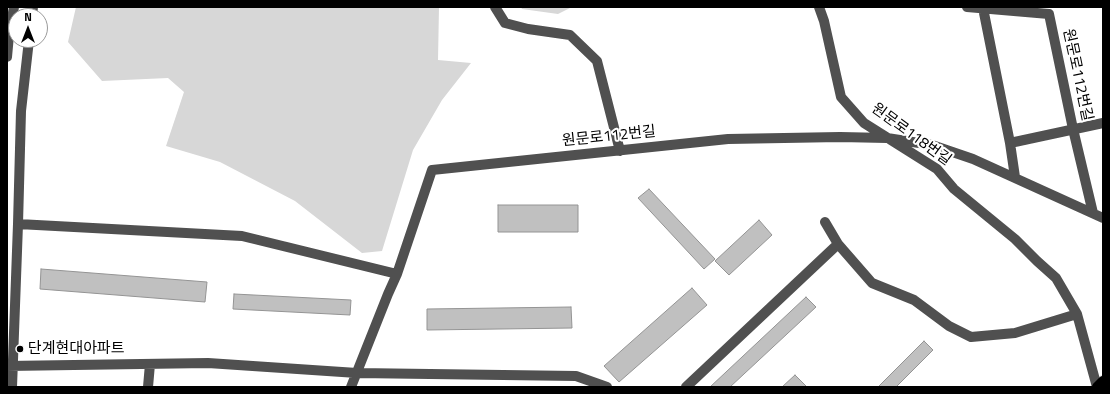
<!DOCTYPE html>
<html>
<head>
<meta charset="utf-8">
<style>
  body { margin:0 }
  #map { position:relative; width:1110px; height:394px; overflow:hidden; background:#fff; font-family:"Titillium Web",sans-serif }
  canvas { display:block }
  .frame { position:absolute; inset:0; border:8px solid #000; pointer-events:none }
  .north { position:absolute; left:8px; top:8px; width:40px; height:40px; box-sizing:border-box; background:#fff; border:1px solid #999; border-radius:50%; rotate:0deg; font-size:11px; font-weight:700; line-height:16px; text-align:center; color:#000 }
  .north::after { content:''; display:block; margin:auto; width:14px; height:18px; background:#000; clip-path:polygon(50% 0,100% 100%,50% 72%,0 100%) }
</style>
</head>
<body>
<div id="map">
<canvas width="1110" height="394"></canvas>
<div class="frame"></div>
<div class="north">N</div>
</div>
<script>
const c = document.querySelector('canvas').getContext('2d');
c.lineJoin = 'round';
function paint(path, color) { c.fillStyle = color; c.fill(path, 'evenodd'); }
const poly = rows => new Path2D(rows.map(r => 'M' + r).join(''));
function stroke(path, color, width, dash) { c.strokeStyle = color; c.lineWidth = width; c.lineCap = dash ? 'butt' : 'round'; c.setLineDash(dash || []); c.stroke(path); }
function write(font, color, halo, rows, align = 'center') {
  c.font = font + ' "Titillium Web","Noto Sans KR",sans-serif'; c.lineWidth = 4; c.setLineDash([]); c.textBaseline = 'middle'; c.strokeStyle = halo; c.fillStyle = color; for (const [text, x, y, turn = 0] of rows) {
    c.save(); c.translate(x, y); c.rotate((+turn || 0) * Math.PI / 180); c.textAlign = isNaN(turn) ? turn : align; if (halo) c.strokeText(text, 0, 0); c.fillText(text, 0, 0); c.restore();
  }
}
paint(poly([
  [76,7,439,7,438,60,471,63,442,100,413,150,382,251,362,253,295,201,220,162,166,146,184,92,168,78,102,81,68,42],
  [521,7,572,7,558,14,522,9]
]), '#d7d7d7');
const building = poly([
  [649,189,715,259,704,269,638,198,649,189],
  [498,205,578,205,578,232,498,232,498,205],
  [759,220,772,235,729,275,715,261,759,220],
  [41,269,207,282,205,302,40,289,41,269],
  [692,288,707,305,619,382,604,366,692,288],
  [234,294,351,300,350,315,233,309,234,294],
  [806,297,816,307,730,387,710,387,806,297],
  [571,307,572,328,427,330,427,309,571,307],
  [924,341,933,350,896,387,878,387,924,341],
  [795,375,807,387,782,387,795,375]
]);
paint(building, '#c0c0c0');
stroke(building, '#949494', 1);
const major = poly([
  [1097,387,1103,381]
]);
stroke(major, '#dbdbdb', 12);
stroke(poly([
  [495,7,505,23,528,29,570,35,597,61,620,151],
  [819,7,824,21,841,97,864,123,937,169,954,189,1015,239,1037,261,1056,278,1077,314,1097,387],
  [967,7,1049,14,1073,129,1093,213],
  [983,8,1010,143,1015,177],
  [32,16,33,7],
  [7,57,9,35,14,7],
  [1010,143,1103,123],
  [825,222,838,244,872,283,914,300,949,326,971,337,1015,333,1077,314],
  [18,224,242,236,397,274],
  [7,366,208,363,357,373,576,376,607,387],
  [12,387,18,224,21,111,29,40],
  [148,387,150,364],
  [351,387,388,294,397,274,432,170,728,139,840,137,887,138,932,145,973,159,1103,218],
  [686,387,838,244]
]), '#505050', 10);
stroke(major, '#000', 10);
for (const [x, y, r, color] of [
  [20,349,4,"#000"]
]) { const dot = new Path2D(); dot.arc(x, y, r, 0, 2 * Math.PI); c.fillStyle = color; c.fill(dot); stroke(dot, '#fff', 1.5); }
write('15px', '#000', '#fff', [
  ["원문로112번길",1077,75,78],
  ["원문로118번길",911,135,36],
  ["원문로112번길",609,137,-6]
]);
write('15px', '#000', '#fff', [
  ["단계현대아파트",28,349]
], 'left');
</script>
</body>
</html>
